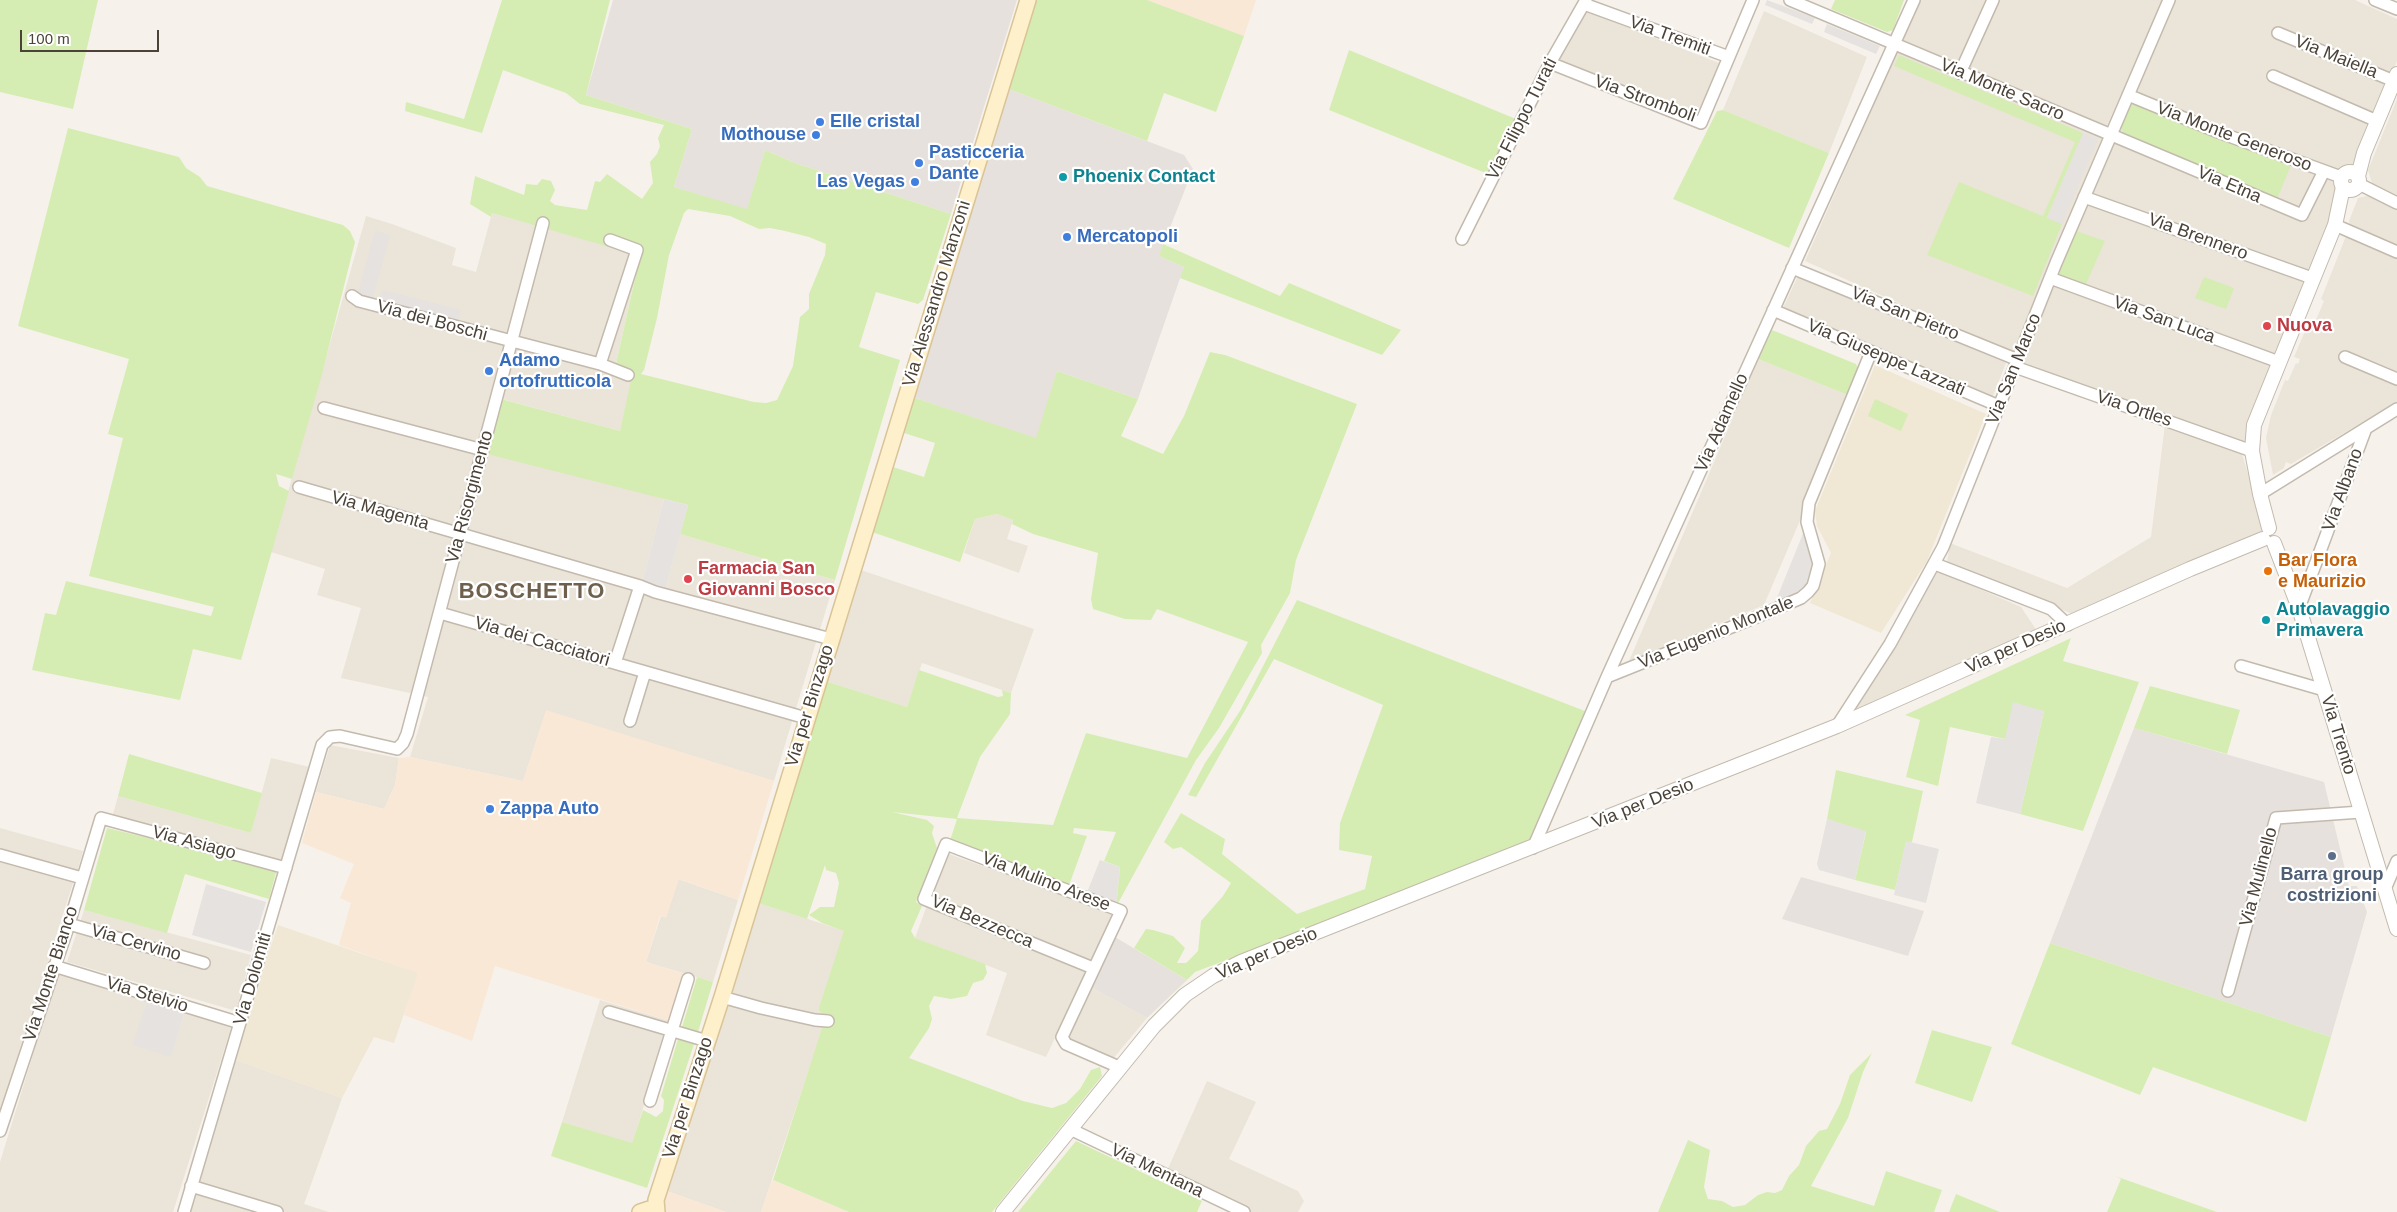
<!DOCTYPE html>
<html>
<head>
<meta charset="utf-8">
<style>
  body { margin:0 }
  #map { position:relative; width:2397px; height:1212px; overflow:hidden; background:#f6f2eb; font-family:Arial,sans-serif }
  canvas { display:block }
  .scale { position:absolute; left:20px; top:30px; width:139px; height:22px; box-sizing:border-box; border:2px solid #4c4338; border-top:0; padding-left:6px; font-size:15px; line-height:18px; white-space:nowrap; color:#4c4338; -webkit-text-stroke:4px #fff; paint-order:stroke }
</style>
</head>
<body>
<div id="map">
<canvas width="2397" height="1212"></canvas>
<div class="scale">100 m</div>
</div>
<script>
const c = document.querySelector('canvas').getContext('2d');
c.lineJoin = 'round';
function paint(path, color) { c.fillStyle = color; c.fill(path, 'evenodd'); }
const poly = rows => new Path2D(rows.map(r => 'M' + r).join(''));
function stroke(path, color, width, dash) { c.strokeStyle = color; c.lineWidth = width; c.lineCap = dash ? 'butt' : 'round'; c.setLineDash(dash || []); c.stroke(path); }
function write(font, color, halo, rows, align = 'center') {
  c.font = font + ' Arial,sans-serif'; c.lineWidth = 4.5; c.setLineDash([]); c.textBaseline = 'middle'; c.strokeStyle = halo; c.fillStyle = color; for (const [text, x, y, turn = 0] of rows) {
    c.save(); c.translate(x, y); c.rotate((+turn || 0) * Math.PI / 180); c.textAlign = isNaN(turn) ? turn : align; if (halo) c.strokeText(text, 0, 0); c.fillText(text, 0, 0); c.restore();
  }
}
paint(poly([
  [1920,0,2163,0,2109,121,2012,354,1805,261],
  [2172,0,2355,0,2397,19,2397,61,2369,133,2345,184,2242,454,2266,533,2075,615,1947,563,1950,543,2067,588,2151,537,2166,416,2021,364,2055,273],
  [1586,11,1719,63,1697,116,1562,65,1560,57],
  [1764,11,1867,57,1829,153,1723,110],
  [2397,99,2397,195,2372,183,2368,170],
  [2371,195,2397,210,2397,402,2291,464,2286,462,2284,468,2273,475,2266,438,2271,415,2285,380,2288,381,2296,363,2298,364,2300,359,2294,357,2309,322,2317,325,2319,321,2316,320,2324,301,2321,299,2350,226,2349,221,2358,198],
  [492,213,640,255,616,364,634,371,620,431,502,399,664,499,642,583,665,591,680,534,835,580,774,781,546,711,523,781,410,757,428,697,341,678,361,608,317,595,325,569,271,552,366,216,392,224,456,248,452,265,476,272],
  [1798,276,2006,363,1993,396,1783,308],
  [1758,359,1848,395,1801,518,1764,605,1629,661],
  [997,514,1013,520,1007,539,1028,546,1019,573,964,553,975,519],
  [858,569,1034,629,1011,693,922,663,907,707,825,681],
  [1938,571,2021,607,2037,631,1852,714],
  [330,745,399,758,395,785,384,809,316,792],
  [271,758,310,767,283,861,112,818,118,796,251,833],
  [0,828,83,851,77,872,0,850],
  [946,853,1114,913,1046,1057,986,1035,1007,973,915,938],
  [0,862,73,883,0,1112],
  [678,879,738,900,713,982,646,962,661,916,666,917],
  [755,902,845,931,818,1010,827,1016,761,1212,726,1212,664,1190],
  [84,910,251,955,236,1011,67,962],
  [58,973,147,1000,134,1045,171,1056,185,1011,231,1028,173,1212,0,1212,0,1162],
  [1089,986,1147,1018,1112,1060,1065,1038],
  [600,1000,670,1021,632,1144,562,1122],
  [233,1059,342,1098,304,1204,329,1212,188,1212],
  [1207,1081,1256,1102,1229,1159,1298,1191,1304,1201,1298,1212,1251,1212,1166,1173]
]), '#ebe4d9');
paint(poly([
  [1147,0,1256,0,1244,36],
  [546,710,774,781,738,900,679,879,666,918,660,916,646,962,685,974,670,1021,495,966,472,1041,404,1015,417,973,339,945,351,903,340,898,354,864,302,843,316,792,384,809,395,785,399,758,410,757,523,781],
  [772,1180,849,1212,761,1212],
  [664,1190,726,1212,662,1212]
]), '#f9e8d6');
paint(poly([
  [613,0,1017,0,951,214,795,163,765,150,747,210,674,187,692,129,586,95],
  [1006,88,1184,155,1193,169,1159,256,1184,267,1138,399,1057,371,1037,439,909,396],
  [2134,728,2324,782,2349,886,2357,886,2367,912,2331,1037,2050,943],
  [1801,877,1924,911,1908,956,1782,919],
  [1115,937,1187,980,1147,1018,1089,986]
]), '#e6e1dc');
paint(poly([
  [1875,365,1986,414,1927,561,1881,633,1810,603,1831,553,1817,526,1815,511],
  [278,925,418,973,394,1043,374,1037,342,1098,233,1059]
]), '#f0e7d4');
paint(poly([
  [0,0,98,0,73,109,0,92],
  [502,0,610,0,586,95,692,129,674,187,747,209,765,150,795,163,951,214,923,300,918,304,876,292,859,347,900,360,835,580,680,534,688,505,487,454,501,399,620,431,633,371,616,364,640,256,492,213,491,217,470,204,475,176,524,195,526,184,537,185,542,179,551,181,555,190,550,201,555,205,587,210,595,181,600,182,607,174,642,199,653,183,650,162,657,154,660,146,658,138,664,125,580,104,566,93,503,70,482,133,405,111,406,102,464,119],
  [688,209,730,216,759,229,770,228,785,231,809,237,826,244,825,255,809,294,809,309,800,317,793,366,777,400,766,403,754,402,641,374,644,370,657,318,669,255,684,213],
  [1035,0,1147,0,1244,36,1216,112,1164,93,1147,141,1006,88],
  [1835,0,1904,0,1893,30,1887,32,1831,9],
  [1349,50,1516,119,1488,174,1329,110],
  [1899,55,2083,133,2047,217,2062,224,2033,296,1927,255,1959,182,2043,216,2075,142,1894,66],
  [2134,104,2291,165,2277,199,2124,134,2121,127,2129,106],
  [1723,110,1829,153,1789,248,1673,199,1717,111],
  [68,128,179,157,186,168,200,177,207,186,343,225,350,231,355,242,321,378,292,479,276,474,279,486,289,491,241,660,193,649,180,700,32,670,45,613,56,615,66,581,211,616,214,607,89,576,123,438,108,434,129,359,18,326],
  [2076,231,2105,241,2086,284,2059,274],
  [1163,244,1280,296,1289,283,1401,330,1382,355,1180,278,1184,267,1159,256],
  [2204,277,2234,288,2226,309,2195,298],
  [1772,330,1856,364,1858,369,1848,395,1758,359],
  [1210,352,1225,355,1357,404,1296,560,1290,593,1261,645,1262,653,1219,728,1196,760,1116,907,1120,867,1104,861,1116,832,1074,828,1073,833,1087,836,1068,888,949,844,957,819,892,812,927,820,934,826,932,833,937,848,916,902,922,906,911,931,915,938,985,964,987,973,983,980,973,983,967,996,951,999,934,996,929,1006,932,1019,929,1028,909,1058,1023,1101,1052,1108,1066,1103,1080,1089,1091,1070,1100,1067,1102,1076,992,1212,849,1212,773,1180,826,1016,818,1010,844,931,822,923,809,915,820,907,834,907,839,883,836,873,826,870,825,865,807,919,755,902,825,681,907,707,919,670,998,697,1003,696,1002,690,1011,693,1010,714,980,757,957,818,1053,825,1086,733,1187,758,1248,642,1157,609,1151,620,1125,619,1093,609,1091,599,1098,553,1033,534,1012,524,1013,520,997,514,975,519,960,562,869,531,887,465,924,477,935,443,898,431,909,396,1036,438,1057,371,1138,399,1121,436,1163,454,1184,416],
  [1875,399,1908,414,1901,431,1868,416],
  [1297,600,1585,711,1531,841,1449,875,1195,972,1187,980,1134,948,1146,929,1153,930,1173,936,1185,948,1177,963,1186,963,1198,951,1201,921,1223,896,1231,883,1181,847,1173,849,1164,842,1181,813,1225,839,1222,854,1297,914,1365,889,1372,856,1339,850,1340,823,1383,705,1274,659,1196,797,1188,795,1205,763,1240,711],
  [2071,638,2063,661,2139,682,2083,831,2020,814,2044,711,2005,739,1950,727,1938,786,1906,777,1920,720,1905,715],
  [2150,686,2240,710,2227,754,2134,728],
  [129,754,262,793,251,833,118,796],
  [1836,770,1923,791,1912,842,1906,842,1895,890,1855,880,1866,832,1827,819],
  [107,828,277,869,269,899,185,874,167,933,84,910],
  [2050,943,2331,1037,2306,1122,2153,1067,2140,1095,2011,1044],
  [697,977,713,982,698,1032,682,1027],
  [1932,1030,1992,1047,1972,1102,1915,1083],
  [678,1039,694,1044,647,1188,551,1156,562,1122,632,1143,643,1110,656,1117,663,1111,664,1100,661,1096],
  [1872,1053,1863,1072,1848,1118,1811,1186,1874,1206,1886,1171,1942,1190,1934,1212,1658,1212,1688,1140,1710,1150,1704,1187,1708,1199,1722,1201,1733,1207,1745,1205,1758,1195,1767,1192,1775,1193,1782,1190,1789,1176,1799,1165,1806,1146,1819,1131,1827,1129,1840,1104,1850,1075],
  [1076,1141,1202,1201,1197,1212,1018,1212],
  [2115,1176,2217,1212,2107,1212,2121,1179],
  [1956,1194,2000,1212,1949,1212]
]), '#d5edb2');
paint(poly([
  [1767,0,1815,18,1812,24,1765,5],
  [1827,24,1880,46,1876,54,1824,32],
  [2083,133,2098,139,2062,224,2047,218],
  [375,231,390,235,372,300,361,297,358,293],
  [382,290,461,310,458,323,378,303],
  [664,499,688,505,665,591,642,583],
  [1804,531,1816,562,1804,592,1774,605],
  [2013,702,2044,711,2020,814,1976,803,1991,737,2005,739],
  [1827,819,1866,831,1855,880,1819,870,1817,864],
  [1906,841,1939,849,1926,903,1894,895],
  [1100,860,1120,867,1116,907,1086,895],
  [206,884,266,902,251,952,192,935],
  [147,1000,185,1011,171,1057,133,1045]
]), '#e5e2df');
const minor = poly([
  [1790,0,2302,215,2324,171],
  [2375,0,2397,9],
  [1584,4,1729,57],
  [2278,33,2394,81],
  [1550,63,1701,123,1753,0],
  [1960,73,1993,0],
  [2273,76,2377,121],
  [2128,95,2218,132,2341,177],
  [2359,184,2397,203],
  [2084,197,2312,278],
  [2335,225,2397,252],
  [1462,239,1550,63,1586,0],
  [1792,268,2018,360],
  [2050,278,2279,362],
  [352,296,359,301,600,364,637,250,610,240],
  [1773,310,1999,406],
  [2345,357,2397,379],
  [600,364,628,375],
  [2015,367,2252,451],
  [324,408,483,450],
  [299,487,640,586,655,592,831,639],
  [2260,494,2397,409],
  [1935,564,2051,609,2068,625],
  [2299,608,2366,428],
  [440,613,806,718],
  [615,663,640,586],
  [2241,666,2324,690],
  [1607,677,1759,616,1801,598,1808,592,1813,586,1819,564,1807,522,1809,503,1871,352],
  [630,721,645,672],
  [1837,726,1890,644,1943,547,2056,263,2169,0],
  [1533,848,1607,677,1914,0],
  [0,855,82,878],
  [2385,889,2397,861],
  [69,924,204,963],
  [54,966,240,1023],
  [1093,968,924,899,946,844,1121,911,1062,1037,1066,1044,1119,1067],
  [2228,991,2276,818,2361,812],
  [722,997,761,1008,815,1020,828,1021],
  [609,1012,707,1041],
  [650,1101,688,979],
  [1070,1129,1244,1212],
  [0,1131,69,924,101,818,286,868],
  [191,1186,277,1212],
  [184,1212,322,745,330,737,340,736,397,749,403,743,407,734,543,223]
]);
const tertiary = poly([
  '2341 181a9 9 0 1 1 18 0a9 9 0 1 1-18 0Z',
  [2358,176,2364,153,2397,74],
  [2269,528,2260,494,2252,451,2254,425,2335,225,2343,187],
  [2274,543,2299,608,2397,929],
  [1003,1212,1154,1026,1185,995,1213,976,1241,962,1837,726,2190,569,2263,539]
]);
const secondary = poly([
  [640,1212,649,1209,657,1212],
  [657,1212,656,1200,722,997,1028,0]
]);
stroke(minor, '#c3baad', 14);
stroke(tertiary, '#c3baad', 16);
stroke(secondary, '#d9c498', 18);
stroke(minor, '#fff', 11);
stroke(tertiary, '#fff', 14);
stroke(secondary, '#fff0cc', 15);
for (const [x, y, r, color] of [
  [820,122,5,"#3f7fe0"],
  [816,135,5,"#3f7fe0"],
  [919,163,5,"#3f7fe0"],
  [1063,177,5,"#0f9aa8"],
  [915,182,5,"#3f7fe0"],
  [1067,237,5,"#3f7fe0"],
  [2267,326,5,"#e0444e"],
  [489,371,5,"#3f7fe0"],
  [2268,571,5,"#e8710a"],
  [688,579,5,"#e0444e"],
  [2266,620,5,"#0f9aa8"],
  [490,809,5,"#3f7fe0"],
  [2332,856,5,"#5c6f8a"]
]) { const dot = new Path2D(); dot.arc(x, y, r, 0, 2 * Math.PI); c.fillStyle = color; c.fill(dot); stroke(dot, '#fff', 2); }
write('18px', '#4c4338', '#fff', [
  ["Via Tremiti",1670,36,20],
  ["Via Maiella",2336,57,22],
  ["Via Monte Sacro",2002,90,23],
  ["Via Stromboli",1645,99,20],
  ["Via Filippo Turati",1522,119,-63],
  ["Via Monte Generoso",2234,137,21],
  ["Via Etna",2229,185,23],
  ["Via Brennero",2198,237,20],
  ["Via Alessandro Manzoni",937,294,-73],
  ["Via San Pietro",1905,314,22],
  ["Via San Luca",2164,320,20],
  ["Via dei Boschi",432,321,15],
  ["Via Giuseppe Lazzati",1886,358,23],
  ["Via San Marco",2014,369,-68],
  ["Via Ortles",2134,409,19],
  ["Via Adamello",1722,423,-66],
  ["Via Albano",2343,490,-70],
  ["Via Risorgimento",470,497,-75],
  ["Via Magenta",380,511,16],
  ["Via Eugenio Montale",1716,633,-22],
  ["Via dei Cacciatori",542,642,16],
  ["Via per Desio",2016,647,-24],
  ["Via per Binzago",810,706,-73],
  ["Via Trento",2338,735,73],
  ["Via per Desio",1643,804,-22],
  ["Via Asiago",194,843,15],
  ["Via Mulinello",2259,877,-75],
  ["Via Mulino Arese",1046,882,21],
  ["Via Bezzecca",982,922,23],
  ["Via Cervino",136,943,16],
  ["Via per Desio",1267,954,-23],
  ["Via Monte Bianco",51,974,-72],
  ["Via Dolomiti",253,979,-74],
  ["Via Stelvio",147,995,17],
  ["Via per Binzago",688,1098,-72],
  ["Via Mentana",1157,1171,26]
]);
write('bold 18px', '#366cbe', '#fff', [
  ["Elle cristal",830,122],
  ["Mothouse",806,135,"right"],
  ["Pasticceria",929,153],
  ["Dante",929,174],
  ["Las Vegas",905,182,"right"],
  ["Mercatopoli",1077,237],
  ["Adamo",499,361],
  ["ortofrutticola",499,382],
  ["Zappa Auto",500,809]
], 'left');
write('bold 18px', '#0d838f', '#fff', [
  ["Phoenix Contact",1073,177],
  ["Autolavaggio",2276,610],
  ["Primavera",2276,631]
], 'left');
write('bold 18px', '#be3a42', '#fff', [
  ["Nuova",2277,326],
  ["Farmacia San",698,569],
  ["Giovanni Bosco",698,590]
], 'left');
write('bold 18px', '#c56008', '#fff', [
  ["Bar Flora",2278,561],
  ["e Maurizio",2278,582]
], 'left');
write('bold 18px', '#4e5e75', '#fff', [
  ["Barra group",2332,875],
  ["costrizioni",2332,896]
]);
c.letterSpacing = '1px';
write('bold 22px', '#6f604e', '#fff', [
  ["BOSCHETTO",532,592]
]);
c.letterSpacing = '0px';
</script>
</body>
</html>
